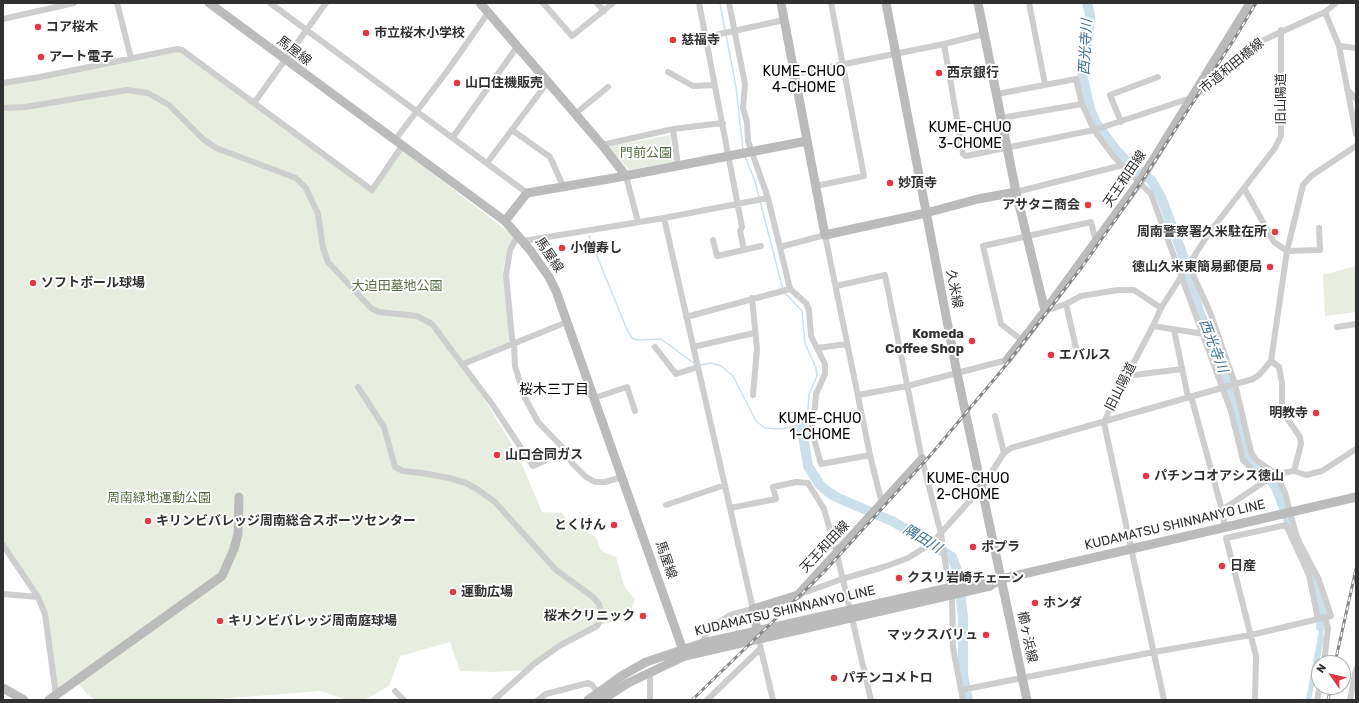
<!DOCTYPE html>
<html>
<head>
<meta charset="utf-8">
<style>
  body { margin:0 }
  #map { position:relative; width:1359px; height:703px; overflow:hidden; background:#fff; font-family:Rubik,sans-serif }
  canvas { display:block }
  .frame { position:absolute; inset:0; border:4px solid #313131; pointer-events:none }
  .north { position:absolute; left:1311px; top:655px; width:40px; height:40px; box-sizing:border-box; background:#fff; border:1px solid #adadad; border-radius:50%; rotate:304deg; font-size:11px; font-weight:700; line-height:16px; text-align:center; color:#313131 }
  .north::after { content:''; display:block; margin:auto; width:14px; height:18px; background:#e33844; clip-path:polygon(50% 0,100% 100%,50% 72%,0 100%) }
</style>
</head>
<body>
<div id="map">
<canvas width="1359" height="703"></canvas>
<div class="frame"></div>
<div class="north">N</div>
</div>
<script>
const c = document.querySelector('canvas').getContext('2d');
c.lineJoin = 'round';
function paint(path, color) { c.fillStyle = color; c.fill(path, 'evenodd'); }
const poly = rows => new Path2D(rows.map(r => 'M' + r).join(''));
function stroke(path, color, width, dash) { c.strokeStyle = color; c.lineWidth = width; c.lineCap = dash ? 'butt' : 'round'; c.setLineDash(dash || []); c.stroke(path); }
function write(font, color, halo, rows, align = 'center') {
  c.font = font + ' Rubik,"Noto Sans JP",sans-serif'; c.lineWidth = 4; c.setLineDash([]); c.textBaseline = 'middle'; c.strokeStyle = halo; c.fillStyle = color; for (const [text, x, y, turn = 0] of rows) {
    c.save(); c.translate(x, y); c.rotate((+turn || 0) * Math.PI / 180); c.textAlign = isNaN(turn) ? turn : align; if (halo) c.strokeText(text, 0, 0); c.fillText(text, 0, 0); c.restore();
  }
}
paint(poly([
  [182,48,371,190,401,149,515,237,507,250,503,271,513,343,462,362,518,455,542,512,562,513,569,523,596,537,601,551,616,557,624,586,635,599,629,616,622,620,599,625,576,637,526,670,493,672,460,671,450,642,400,656,389,686,364,700,344,699,321,691,206,700,95,700,86,693,76,680,56,695,40,600,3,545,3,83],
  [670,135,674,162,629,170,607,147],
  [1356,266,1356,312,1325,316,1323,275]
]), '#e7eddf');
paint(poly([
  [1322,615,1324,639,1311,700,1306,700]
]), '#cce0ec');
stroke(poly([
  [720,3,725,31],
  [726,35,736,87,743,150],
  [745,157,755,181,759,197],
  [760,201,783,290],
  [589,236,627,330,632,338,637,340,661,339,695,364],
  [699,365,711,363,721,366,733,376,756,421,765,428,781,429,801,424,808,410,809,394,817,376,816,368,805,343,802,311,785,293]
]), '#cce0ec', 1.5);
stroke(poly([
  [1087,3,1090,14,1089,31,1082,73,1090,109,1096,123,1115,149,1126,161,1151,180,1161,197,1181,250,1198,308,1236,406,1246,454,1275,485,1297,542],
  [801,424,808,466,820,485,827,491,836,497,894,522,952,557,958,573,963,617,963,675,968,700],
  [1304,556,1318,591,1322,615,1321,627]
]), '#cce0ec', 10);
stroke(poly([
  [117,3,131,58],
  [270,3,527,193],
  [543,3,572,36,613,3],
  [597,3,604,11],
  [699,3,742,227,740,231,744,250],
  [1029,3,1045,84],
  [1325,12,1339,46,1356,134],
  [3,19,74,3],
  [706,37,784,20],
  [944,44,963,154,966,156,1094,130,1194,97,1257,43,1325,12,1336,3],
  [1339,46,1356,48],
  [668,72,693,86,714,85],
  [795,74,944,44,984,34],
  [3,83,40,77,177,49,182,50,372,190,402,146],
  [1347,89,1356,99],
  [997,94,1076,79,1082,104,1094,130,1114,157,1151,194,1231,411,1243,460,1264,482],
  [254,103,326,3],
  [3,108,26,107,127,90,148,93,169,105,203,139,216,148,296,178,306,188,318,214,323,248,328,262,371,308,379,312,417,316,432,324,492,404,533,466,544,461,564,449],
  [575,114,608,87],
  [1001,118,1082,104],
  [1121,122,1110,95,1158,77],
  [673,129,678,165],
  [512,130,550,157,564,188],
  [453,137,517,47],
  [395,140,448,70,488,13],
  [602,145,673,129,723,123],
  [487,163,547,83],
  [626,176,638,222],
  [816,186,864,176,831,3],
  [1244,188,1274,242,1287,251,1320,250,1319,228],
  [1016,192,1123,165],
  [664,218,753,609,730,615,719,622,706,634,703,643],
  [518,235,510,250,506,275,512,338,514,344,515,366,524,396,538,422,564,449,572,463,586,477,595,482,605,482,622,477],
  [713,240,717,256,761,246],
  [523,241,664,218,768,198],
  [780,247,825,235,870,455,882,504],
  [836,286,885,275,922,459,941,534,949,587],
  [790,289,806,303,809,310,811,336,825,364,825,374,816,394,815,407,811,428,821,464,870,455],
  [752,298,757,349,753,395],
  [1045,311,1066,304],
  [686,317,790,289,768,198,748,141,747,122,743,108,745,84,729,3],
  [1153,326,1204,334],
  [1337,327,1356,324],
  [1174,330,1188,397],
  [1023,341,1001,324,983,246,1091,222,1096,242],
  [655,347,676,374,698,367],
  [693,347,754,333],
  [817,348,847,344],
  [1076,348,1066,304,1081,296,1118,290,1134,290,1161,308],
  [1271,361,1279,367,1282,383,1282,411,1300,437,1301,444,1294,471],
  [463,364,567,322],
  [1126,376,1182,369],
  [358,387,384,427,395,467,403,471,422,473,449,478,466,483,477,489,495,502,556,570,593,597,599,604,602,617,597,626,559,646,534,664,494,700],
  [858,395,907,386,1007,360],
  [1191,396,1222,510,1225,528],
  [594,398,627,387,635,411],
  [995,416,1004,453],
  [666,505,725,485],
  [730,508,776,499,773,487,796,482,808,483,824,509,837,554,871,700],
  [1222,510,1276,474,1294,471,1306,475,1322,471,1356,449],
  [3,545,38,597,45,614,56,695],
  [3,594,38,597],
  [801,594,842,579,884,567,908,558,932,543,982,487,1004,453,1011,448,1253,379,1259,375,1271,361,1287,251,1303,185,1311,176,1356,146],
  [952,595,953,648,963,700],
  [760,645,773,700],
  [1324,663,1328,628,1325,618],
  [650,671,650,700],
  [961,690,1154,652,1251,635,1331,616,1319,580,1297,538,1285,493,1276,474,1256,460,1251,452,1235,384,1210,312,1194,277,1190,262],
  [395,691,404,700],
  [538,700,546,694,588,683,592,685,600,695],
  [707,700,760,649],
  [1164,700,1104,423,1110,408,1153,326,1161,308,1209,233,1275,148,1281,136,1281,30],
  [1255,700,1256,656,1226,538,1286,525,1309,575,1318,619],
  [1317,700,1320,687],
  [1350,700,1356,669]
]), '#cecece', 6);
stroke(poly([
  [209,3,505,221,530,250,549,277,556,291,685,656],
  [480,3,602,145,626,176],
  [781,3,825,235,926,213,978,199,1016,192],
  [886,3,957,373,1027,700],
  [978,3,1016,192,1045,311],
  [505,221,527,193,614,178,807,141],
  [1007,360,1045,311,1140,181,1250,3],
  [758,635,753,609,798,595,922,459],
  [3,688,24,700],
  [49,700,222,576,234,549,238,534,239,497],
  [588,700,623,675,646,662,703,643,988,579,1001,579,1356,497],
  [602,700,628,683,685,656,964,592,990,586,1001,579]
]), '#bbb', 9);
const rail = poly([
  [1335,663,1356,569],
  [692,700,824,572,928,458,1002,370,1082,267,1132,196,1235,38,1256,3],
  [1328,700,1331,687]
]);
stroke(rail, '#868686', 3);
stroke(rail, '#fff', 1.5, [4.5]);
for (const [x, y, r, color] of [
  [38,27,4,"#e33844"],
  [366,33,4,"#e33844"],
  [673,40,4,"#e33844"],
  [41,57,4,"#e33844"],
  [939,73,4,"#e33844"],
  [457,83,4,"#e33844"],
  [890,183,4,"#e33844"],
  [1088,205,4,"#e33844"],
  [1275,232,4,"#e33844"],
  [562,248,4,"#e33844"],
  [1270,267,4,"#e33844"],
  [33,283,4,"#e33844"],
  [972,341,4,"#e33844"],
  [1051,355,4,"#e33844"],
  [1316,413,4,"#e33844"],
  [497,455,4,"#e33844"],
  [1146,476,4,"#e33844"],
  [148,521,4,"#e33844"],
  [614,525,4,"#e33844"],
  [973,547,4,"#e33844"],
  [1222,566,4,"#e33844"],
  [899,578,4,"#e33844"],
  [453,592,4,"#e33844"],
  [1035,603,4,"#e33844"],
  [643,616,4,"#e33844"],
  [220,621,4,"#e33844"],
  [986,635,4,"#e33844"],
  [834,678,4,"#e33844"]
]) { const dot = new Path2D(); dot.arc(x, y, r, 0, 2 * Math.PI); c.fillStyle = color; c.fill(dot); stroke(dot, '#fff', 1.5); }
write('bold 13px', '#313131', '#fff', [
  ["コア桜木",46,27],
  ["市立桜木小学校",374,33],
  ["慈福寺",681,40],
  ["アート電子",49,57],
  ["西京銀行",947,73],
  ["山口住機販売",465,83],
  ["妙頂寺",898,183],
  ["アサタニ商会",1080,205,"right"],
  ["周南警察署久米駐在所",1267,232,"right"],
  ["小僧寿し",570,248],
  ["徳山久米東簡易郵便局",1262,267,"right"],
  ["ソフトボール球場",41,283],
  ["Komeda",964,334,"right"],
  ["Coffee Shop",964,349,"right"],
  ["エバルス",1059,355],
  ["明教寺",1308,413,"right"],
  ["山口合同ガス",505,455],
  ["パチンコオアシス徳山",1154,476],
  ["キリンビバレッジ周南総合スポーツセンター",156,521],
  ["とくけん",606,525,"right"],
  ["ポプラ",981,547],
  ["日産",1230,566],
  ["クスリ岩崎チェーン",907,578],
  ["運動広場",461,592],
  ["ホンダ",1043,603],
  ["桜木クリニック",635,616,"right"],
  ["キリンビバレッジ周南庭球場",228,621],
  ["マックスバリュ",978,635,"right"],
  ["パチンコメトロ",842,678]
], 'left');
write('13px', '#313131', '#fff', [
  ["馬屋線",294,51,37],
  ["市道和田橋線",1232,66,-39],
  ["旧山陽道",1281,99,-90],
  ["天王和田線",1125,179,-56],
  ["馬屋線",549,255,56],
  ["久米線",954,289,79],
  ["旧山陽道",1121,387,-63],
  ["KUDAMATSU SHINNANYO LINE",1175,525,-13],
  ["天王和田線",825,547,-47],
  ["馬屋線",666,560,71],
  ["KUDAMATSU SHINNANYO LINE",785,611,-13],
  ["櫛ヶ浜線",1027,637,78]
]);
write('13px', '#546d3e', '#fff', [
  ["門前公園",646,153],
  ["大迫田墓地公園",397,286],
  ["周南緑地運動公園",159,498]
]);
write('italic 14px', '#3f7293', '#fff', [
  ["西光寺川",1086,47,-87],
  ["西光寺川",1213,346,69],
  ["隅田川",922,539,31]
]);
write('14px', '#000', '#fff', [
  ["KUME-CHUO",804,72],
  ["4-CHOME",804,88],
  ["KUME-CHUO",970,128],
  ["3-CHOME",970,144],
  ["桜木三丁目",554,390],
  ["KUME-CHUO",820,419],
  ["1-CHOME",820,435],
  ["KUME-CHUO",968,479],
  ["2-CHOME",968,495]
]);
</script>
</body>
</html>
